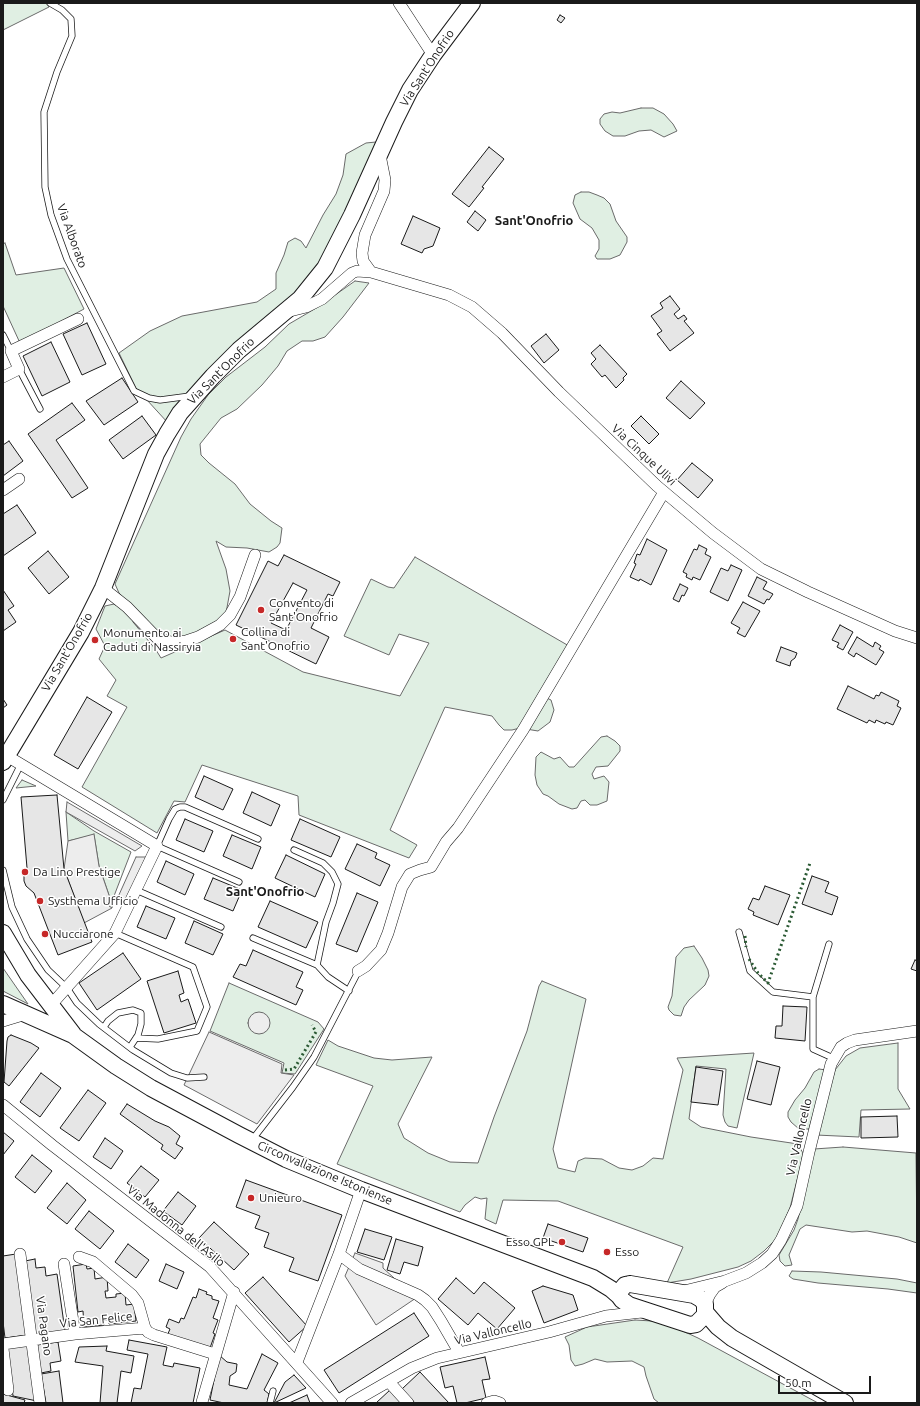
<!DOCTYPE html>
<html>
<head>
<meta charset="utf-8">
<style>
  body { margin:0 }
  #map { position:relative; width:920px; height:1406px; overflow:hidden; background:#fff; font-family:Ubuntu,sans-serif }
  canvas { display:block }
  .frame { position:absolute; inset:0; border:4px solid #1a1a1a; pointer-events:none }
  .scale { position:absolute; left:778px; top:1376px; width:93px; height:18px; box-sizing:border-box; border:2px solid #1a1a1a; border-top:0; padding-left:5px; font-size:12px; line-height:14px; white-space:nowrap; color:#1a1a1a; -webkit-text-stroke:3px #fff; paint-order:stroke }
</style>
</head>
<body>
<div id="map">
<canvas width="920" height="1406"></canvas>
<div class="frame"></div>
<div class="scale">50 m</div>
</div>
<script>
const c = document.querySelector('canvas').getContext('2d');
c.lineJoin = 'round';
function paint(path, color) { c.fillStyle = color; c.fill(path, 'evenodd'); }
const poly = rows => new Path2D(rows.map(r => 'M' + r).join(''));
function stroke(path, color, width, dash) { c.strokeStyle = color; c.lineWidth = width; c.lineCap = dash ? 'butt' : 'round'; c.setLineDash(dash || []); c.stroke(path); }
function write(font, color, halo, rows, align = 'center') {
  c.font = font + ' Ubuntu,sans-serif'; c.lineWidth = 3; c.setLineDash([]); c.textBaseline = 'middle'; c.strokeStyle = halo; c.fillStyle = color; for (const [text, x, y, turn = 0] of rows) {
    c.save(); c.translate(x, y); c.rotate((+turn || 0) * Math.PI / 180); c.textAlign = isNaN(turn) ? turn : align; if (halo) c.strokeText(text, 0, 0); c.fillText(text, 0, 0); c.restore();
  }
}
const green = poly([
  [3,3,46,3,49,7,3,30,3,3],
  [641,108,653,108,664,114,673,124,677,131,664,137,651,130,639,131,625,136,613,136,605,131,600,124,600,119,604,114,612,112,620,113,641,108],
  [376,142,349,209,318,271,168,423,136,388,119,353,150,331,182,316,257,302,276,289,276,273,284,255,288,242,295,238,301,241,306,248,323,215,336,194,343,175,346,154,366,143,376,142],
  [581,192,589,192,597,195,604,198,610,204,616,221,627,237,627,242,620,255,610,259,597,259,595,256,599,249,599,240,592,228,580,219,573,203,575,195,581,192],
  [5,243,16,275,64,268,84,309,20,343,3,306,3,244,5,243],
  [355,281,369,283,343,317,325,337,313,341,302,341,287,351,278,366,262,385,237,409,221,418,200,444,201,455,209,463,235,484,250,504,271,521,282,528,280,543,277,547,269,552,247,548,226,547,216,541,226,569,230,591,226,613,206,634,179,642,150,626,119,593,115,584,181,437,191,419,208,395,226,377,265,347,289,324,318,307,355,281],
  [415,557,569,646,540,695,551,700,554,710,550,722,538,731,520,728,512,730,504,730,499,725,492,716,445,707,390,830,417,845,409,858,299,815,298,796,202,765,185,802,174,801,157,833,82,787,127,707,107,696,116,680,99,659,105,646,96,629,105,606,114,604,124,610,133,618,133,622,156,650,161,658,225,630,303,672,400,696,429,643,399,634,389,655,344,636,371,579,388,587,394,588,415,557],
  [607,736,615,741,620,746,620,751,608,766,596,767,592,774,594,779,604,776,609,782,607,801,597,805,590,805,585,800,581,801,577,808,572,809,559,804,548,796,543,794,537,785,535,775,536,757,541,752,554,759,560,757,569,767,574,767,601,737,607,736],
  [22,780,36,786,16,788,22,780],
  [66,812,94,831,131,852,114,896,112,908,109,906,107,903,111,901,99,866,94,835,68,841,66,812],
  [694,946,702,958,708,970,709,976,705,985,689,1000,684,1007,681,1016,674,1015,669,1010,668,1007,672,996,676,957,684,948,694,946],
  [3,968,28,1004,3,991,3,968],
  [542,981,586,999,553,1149,558,1168,575,1172,578,1161,585,1158,602,1159,619,1168,632,1170,643,1166,653,1158,663,1159,683,1070,677,1058,754,1053,737,1128,728,1126,725,1122,723,1115,726,1069,696,1066,689,1119,701,1127,751,1137,798,1144,800,1148,803,1153,800,1168,790,1208,777,1238,764,1251,751,1261,738,1267,691,1279,667,1283,683,1247,558,1201,503,1200,496,1224,485,1219,487,1198,481,1199,475,1197,465,1205,460,1212,337,1164,373,1086,316,1065,328,1040,338,1046,374,1058,392,1060,432,1057,398,1124,404,1138,428,1153,450,1162,478,1163,494,1117,527,1031,539,986,542,981],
  [229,983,318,1022,324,1029,295,1074,282,1073,284,1063,210,1031,229,983],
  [898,1043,898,1089,910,1109,861,1110,859,1137,816,1135,835,1070,846,1056,860,1048,898,1043],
  [819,1069,826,1070,809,1129,799,1129,791,1122,788,1117,788,1112,795,1100,805,1088,814,1072,819,1069],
  [843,1147,916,1153,917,1243,899,1237,867,1231,852,1232,806,1225,800,1229,789,1255,792,1265,785,1266,780,1261,779,1255,794,1230,798,1219,814,1149,843,1147],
  [792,1271,821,1272,897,1279,917,1283,917,1293,888,1289,818,1283,793,1279,789,1276,792,1271],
  [635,1320,652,1321,672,1326,698,1338,818,1403,659,1403,654,1399,646,1376,644,1367,632,1361,607,1362,595,1359,583,1364,575,1366,571,1360,569,1345,565,1337,587,1327,635,1320]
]);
paint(green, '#e0efe3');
stroke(green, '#6a6a6a', 1);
const parking = poly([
  [67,802,142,846,135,851,66,812,67,802],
  [94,834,99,866,111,901,107,903,109,906,112,908,84,923,64,869,68,841,94,834],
  [136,857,146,857,124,904,118,897,136,857],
  '248 1023a11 11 0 1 1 22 0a11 11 0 1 1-22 0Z',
  [209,1032,282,1064,281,1073,294,1075,257,1124,184,1085,209,1032],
  [355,1253,383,1263,383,1268,416,1298,376,1325,345,1276,355,1253]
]);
paint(parking, '#ededed');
stroke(parking, '#6a6a6a', 1);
const building = poly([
  [560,15,565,18,561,23,557,20,560,15],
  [489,147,504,159,482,187,484,188,469,207,452,194,489,147],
  [475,211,486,220,478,231,467,222,475,211],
  [413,216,440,228,433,246,424,249,422,253,401,244,413,216],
  [670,296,680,309,674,314,678,319,684,315,687,319,684,321,694,333,670,351,657,334,662,331,651,316,663,308,660,303,670,296],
  [87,323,106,364,82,375,63,334,87,323],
  [546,334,559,350,544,363,531,346,546,334],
  [51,342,70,382,42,396,23,356,51,342],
  [600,345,627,374,623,378,624,380,616,388,605,375,602,377,591,364,596,359,591,353,600,345],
  [122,378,138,402,104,425,86,401,122,378],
  [681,381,705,403,690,419,666,398,681,381],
  [72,403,85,420,56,440,88,488,72,498,28,434,72,403],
  [142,416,156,435,123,459,109,440,142,416],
  [641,416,659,434,649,444,631,426,641,416],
  [9,441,23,461,3,476,3,445,9,441],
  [692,463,713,480,698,498,677,480,692,463],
  [17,505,36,533,3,556,3,514,17,505],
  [647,539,667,550,651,585,640,579,639,581,630,577,636,564,634,563,637,554,640,555,647,539],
  [699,545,707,549,705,554,711,557,700,580,693,577,692,580,686,577,687,574,683,572,694,549,697,550,699,545],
  [48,551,69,577,49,594,28,568,48,551],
  [284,555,340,582,333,596,328,594,311,628,329,637,316,664,236,625,268,561,278,566,284,555],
  [293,583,307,590,286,630,271,623,293,583],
  [731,565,742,570,728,601,710,592,721,568,728,571,731,565],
  [757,577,767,582,763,589,773,594,769,600,767,599,764,604,748,596,757,577],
  [680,584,688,588,684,596,682,595,679,602,673,599,680,584],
  [3,590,14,606,8,610,16,622,3,631,3,590],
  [743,602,760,611,745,637,737,633,740,628,731,623,743,602],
  [840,625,853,632,843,650,837,647,839,643,832,640,840,625],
  [857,637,873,647,875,642,881,646,879,649,884,652,876,665,856,653,854,657,848,653,857,637],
  [781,647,797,653,795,658,791,661,790,666,776,661,781,647],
  [848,686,874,699,876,695,879,696,881,692,899,701,897,706,901,708,893,725,886,722,885,724,876,720,875,723,869,720,867,723,837,709,848,686],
  [87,697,112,712,78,769,54,755,87,697],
  [3,699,7,705,3,708,3,699],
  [204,776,233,789,223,810,195,797,204,776],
  [252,792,280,805,271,826,243,813,252,792],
  [57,795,64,869,92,942,58,955,34,893,26,886,24,881,24,872,27,868,21,797,57,795],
  [185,819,213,831,204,852,176,840,185,819],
  [300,819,340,837,331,857,291,840,300,819],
  [232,835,261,847,252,869,223,856,232,835],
  [357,844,377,853,375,858,390,865,380,886,345,869,357,844],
  [286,855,325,874,315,897,275,878,286,855],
  [166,861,194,874,185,895,157,882,166,861],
  [812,876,829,882,825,892,838,897,832,915,802,904,812,876],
  [213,878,242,890,233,911,204,899,213,878],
  [765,886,790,895,778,925,753,915,754,912,748,909,753,898,759,900,765,886],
  [357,893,378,902,357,952,336,944,357,893],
  [270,901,318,922,306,948,258,927,270,901],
  [146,906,175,918,166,939,137,927,146,906],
  [194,921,223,934,213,955,185,943,194,921],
  [253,950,303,972,296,987,303,990,296,1005,233,977,240,964,246,966,253,950],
  [123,953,141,979,97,1010,79,983,123,953],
  [915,960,917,961,917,971,911,969,915,960],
  [178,971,184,993,179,995,181,1002,188,999,196,1023,164,1033,147,981,178,971],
  [783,1006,807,1007,805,1041,775,1038,776,1026,782,1026,783,1006],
  [11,1035,31,1043,39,1048,9,1086,4,1082,7,1041,8,1037,11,1035],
  [757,1061,780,1067,771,1105,747,1099,757,1061],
  [696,1067,723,1071,718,1105,691,1102,696,1067],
  [41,1073,61,1088,40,1117,20,1102,41,1073],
  [88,1090,106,1103,79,1141,60,1128,88,1090],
  [127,1104,155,1121,169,1127,180,1136,176,1144,183,1148,175,1159,161,1149,163,1145,120,1114,127,1104],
  [897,1116,898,1137,861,1138,861,1117,897,1116],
  [3,1132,14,1141,3,1155,3,1132],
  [105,1138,123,1151,111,1169,93,1157,105,1138],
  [32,1155,52,1171,35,1193,15,1177,32,1155],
  [141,1166,159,1180,145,1197,127,1183,141,1166],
  [246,1180,342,1215,318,1281,289,1271,294,1258,264,1247,269,1233,255,1228,260,1216,236,1207,246,1180],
  [67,1183,86,1200,67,1224,47,1208,67,1183],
  [178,1192,196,1206,182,1225,163,1211,178,1192],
  [89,1211,114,1231,100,1249,75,1229,89,1211],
  [214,1222,249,1254,234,1270,199,1238,214,1222],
  [548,1224,588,1238,583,1252,543,1238,548,1224],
  [365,1229,392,1237,384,1260,357,1252,365,1229],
  [396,1239,423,1247,418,1266,404,1262,400,1274,387,1270,396,1239],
  [128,1244,149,1260,136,1278,115,1262,128,1244],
  [16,1254,27,1335,5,1338,3,1322,3,1256,16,1254],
  [35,1259,36,1268,45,1267,46,1276,57,1274,65,1331,34,1335,25,1261,35,1259],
  [86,1264,87,1269,94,1268,95,1279,107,1277,108,1291,105,1291,106,1298,116,1297,116,1294,125,1293,126,1305,134,1304,136,1321,109,1324,109,1320,103,1320,104,1325,84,1327,83,1311,78,1312,73,1266,86,1264],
  [166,1264,184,1272,177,1289,159,1281,166,1264],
  [263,1277,307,1326,289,1342,245,1293,263,1277],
  [456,1278,474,1294,484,1282,515,1308,497,1329,478,1313,468,1325,438,1299,456,1278],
  [543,1286,573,1295,578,1310,544,1323,532,1291,543,1286],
  [199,1289,207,1292,206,1294,212,1296,212,1299,219,1301,213,1318,218,1320,213,1333,215,1334,210,1348,167,1336,170,1329,166,1327,169,1319,179,1323,181,1318,184,1319,193,1297,196,1298,199,1289],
  [414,1313,429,1336,339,1393,324,1370,414,1313],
  [129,1340,167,1347,163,1365,173,1367,174,1363,200,1368,193,1403,131,1403,134,1388,141,1389,148,1354,127,1350,129,1340],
  [58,1342,61,1361,50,1363,51,1371,41,1373,37,1345,58,1342],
  [29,1345,37,1401,13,1396,7,1347,29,1345],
  [107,1346,106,1351,134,1356,131,1373,121,1371,117,1403,100,1403,103,1366,75,1362,79,1347,107,1346],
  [262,1354,278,1363,264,1390,269,1394,267,1403,224,1403,210,1400,219,1355,227,1362,237,1364,236,1372,230,1376,229,1385,247,1389,262,1354],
  [485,1357,490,1379,482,1380,486,1398,465,1403,457,1403,453,1386,445,1388,440,1367,485,1357],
  [59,1371,63,1403,46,1403,41,1374,59,1371],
  [420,1372,449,1403,415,1403,402,1389,420,1372],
  [294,1375,306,1388,274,1403,285,1382,294,1375],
  [390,1390,402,1403,376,1403,390,1390],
  [3,1394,25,1400,24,1403,3,1403,3,1394],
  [307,1395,310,1403,289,1403,307,1395]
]);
paint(building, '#e6e6e6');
stroke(building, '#1a1a1a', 1);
const lane = poly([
  [50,3,62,10,71,19,72,36,57,72,44,112,45,187,51,215,67,259,134,391,149,398,160,400,190,396],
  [3,335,11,351],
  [19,369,40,409],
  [3,800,21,764],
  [294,850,323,863,332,872,338,884,333,903,326,922,317,965,328,977,349,991],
  [3,870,12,907,27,939,48,970,67,988,77,1003,99,1024,133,1050,171,1073,187,1078,204,1077],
  [239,882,157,846,169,819,175,809,180,807,185,807,258,839],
  [136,890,221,927],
  [739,932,750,971,773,992,813,997],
  [115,933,193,967,207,1007,197,1031,158,1039,136,1038],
  [253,938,317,965],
  [829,944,813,997,813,1049,833,1058],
  [104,1027,108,1021,118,1013,133,1010,141,1013,141,1024,138,1035,130,1047],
  [252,1140,293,1087,314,1057,359,970],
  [270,1403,273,1391]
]);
const street = poly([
  [399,3,433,55],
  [371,272,449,295,472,307,502,333,559,392,657,486,713,533,761,569,808,592,895,631,917,638],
  [286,312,306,307,322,299,352,273,357,271,371,272,363,261,362,253,365,235,384,191,385,180,380,155],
  [3,377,19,369,11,351,78,319],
  [3,490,19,479],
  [103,588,127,607,157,638,171,642,186,641,198,637,220,625,230,615,240,597,255,555],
  [7,756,157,846,115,933,51,1005],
  [358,971,366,966,381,950,388,933,402,887,410,874,420,870,431,867,446,842,458,828,523,730,664,492],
  [3,1021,26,1014],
  [3,1105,52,1145,210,1267,332,1403],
  [20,1254,40,1403],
  [339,1254,359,1269,418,1295,425,1300,432,1307,441,1321,459,1352],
  [79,1257,93,1262,132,1295,138,1303,145,1328,148,1332,154,1335,215,1354],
  [64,1264,75,1334],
  [684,1291,725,1281,746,1273,762,1263,772,1254,781,1240,797,1206,809,1152,831,1064,841,1047,847,1043,855,1040,917,1031],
  [706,1309,707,1300,710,1294,715,1287,722,1283],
  [3,1344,75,1334,145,1328],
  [3,1349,8,1390],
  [297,1362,339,1254,361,1190],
  [389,1382,408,1403],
  [202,1402,234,1292],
  [351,1403,412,1368,437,1358,549,1332,606,1316,642,1312],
  [487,1403,494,1401,500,1403]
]);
const secondary = poly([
  [3,762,81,632,103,588,156,454,167,434,180,413,213,376,239,350,300,299,325,268,352,215,394,122,410,90,433,55,472,3],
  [3,933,28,975,73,1034],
  [3,1004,73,1035,116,1066,151,1088,239,1135,286,1159,361,1190,593,1278,611,1289,619,1296],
  [630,1284,694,1295,701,1299,705,1304,705,1315,696,1324,690,1325,629,1305,622,1300,619,1296,621,1290,625,1285,630,1284],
  [705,1312,718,1327,732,1338,845,1403]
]);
stroke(lane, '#1a1a1a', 7);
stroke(street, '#1a1a1a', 12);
stroke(secondary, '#1a1a1a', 18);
stroke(lane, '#fff', 5.5);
stroke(street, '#fff', 11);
stroke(secondary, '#fff', 16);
stroke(poly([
  [745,936,746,947],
  [749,959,758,973,768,983,810,863],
  [285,1070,294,1069,316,1032,312,1025]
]), '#2b5a34', 3, [2, 3]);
stroke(poly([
  [3,4,6,3]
]), '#c62828', 1, [14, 3, 2, 3]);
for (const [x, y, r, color] of [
  [261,610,4,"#c62828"],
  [233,639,4,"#c62828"],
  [95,640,4,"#c62828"],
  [25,872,4,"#c62828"],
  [40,901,4,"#c62828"],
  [45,934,4,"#c62828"],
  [251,1198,4,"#c62828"],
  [562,1242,4,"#c62828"],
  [607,1252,4,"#c62828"]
]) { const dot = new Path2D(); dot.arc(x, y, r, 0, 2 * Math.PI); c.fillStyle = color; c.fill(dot); stroke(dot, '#fff', 1.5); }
write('12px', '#1a1a1a', '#fff', [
  ["Via Sant'Onofrio",427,68,-57],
  ["Via Alborato",72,236,70],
  ["Via Sant'Onofrio",221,371,-45],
  ["Via Cinque Ulivi",644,455,43],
  ["Via Sant'Onofrio",67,652,-60],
  ["Via Valloncello",799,1137,-77],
  ["Circonvallazione Istoniense",325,1173,23],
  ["Via Madonna dell'Asilo",176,1226,39],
  ["Via San Felice",96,1320,-6],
  ["Via Pagano",44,1326,82],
  ["Via Valloncello",493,1332,-13]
]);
write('12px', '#1a1a1a', '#fff', [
  ["Convento di",269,603],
  ["Sant'Onofrio",269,617],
  ["Collina di",241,632],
  ["Sant'Onofrio",241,646],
  ["Monumento ai",103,633],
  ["Caduti di Nassiryia",103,647],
  ["Da Lino Prestige",33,872],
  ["Systhema Ufficio",48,901],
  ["Nucciarone",53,934],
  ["Unieuro",259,1198],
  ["Esso GPL",554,1242,"right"],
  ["Esso",615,1252]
], 'left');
write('bold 13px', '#1a1a1a', '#fff', [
  ["Sant'Onofrio",534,221],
  ["Sant'Onofrio",265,892]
]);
</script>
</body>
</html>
